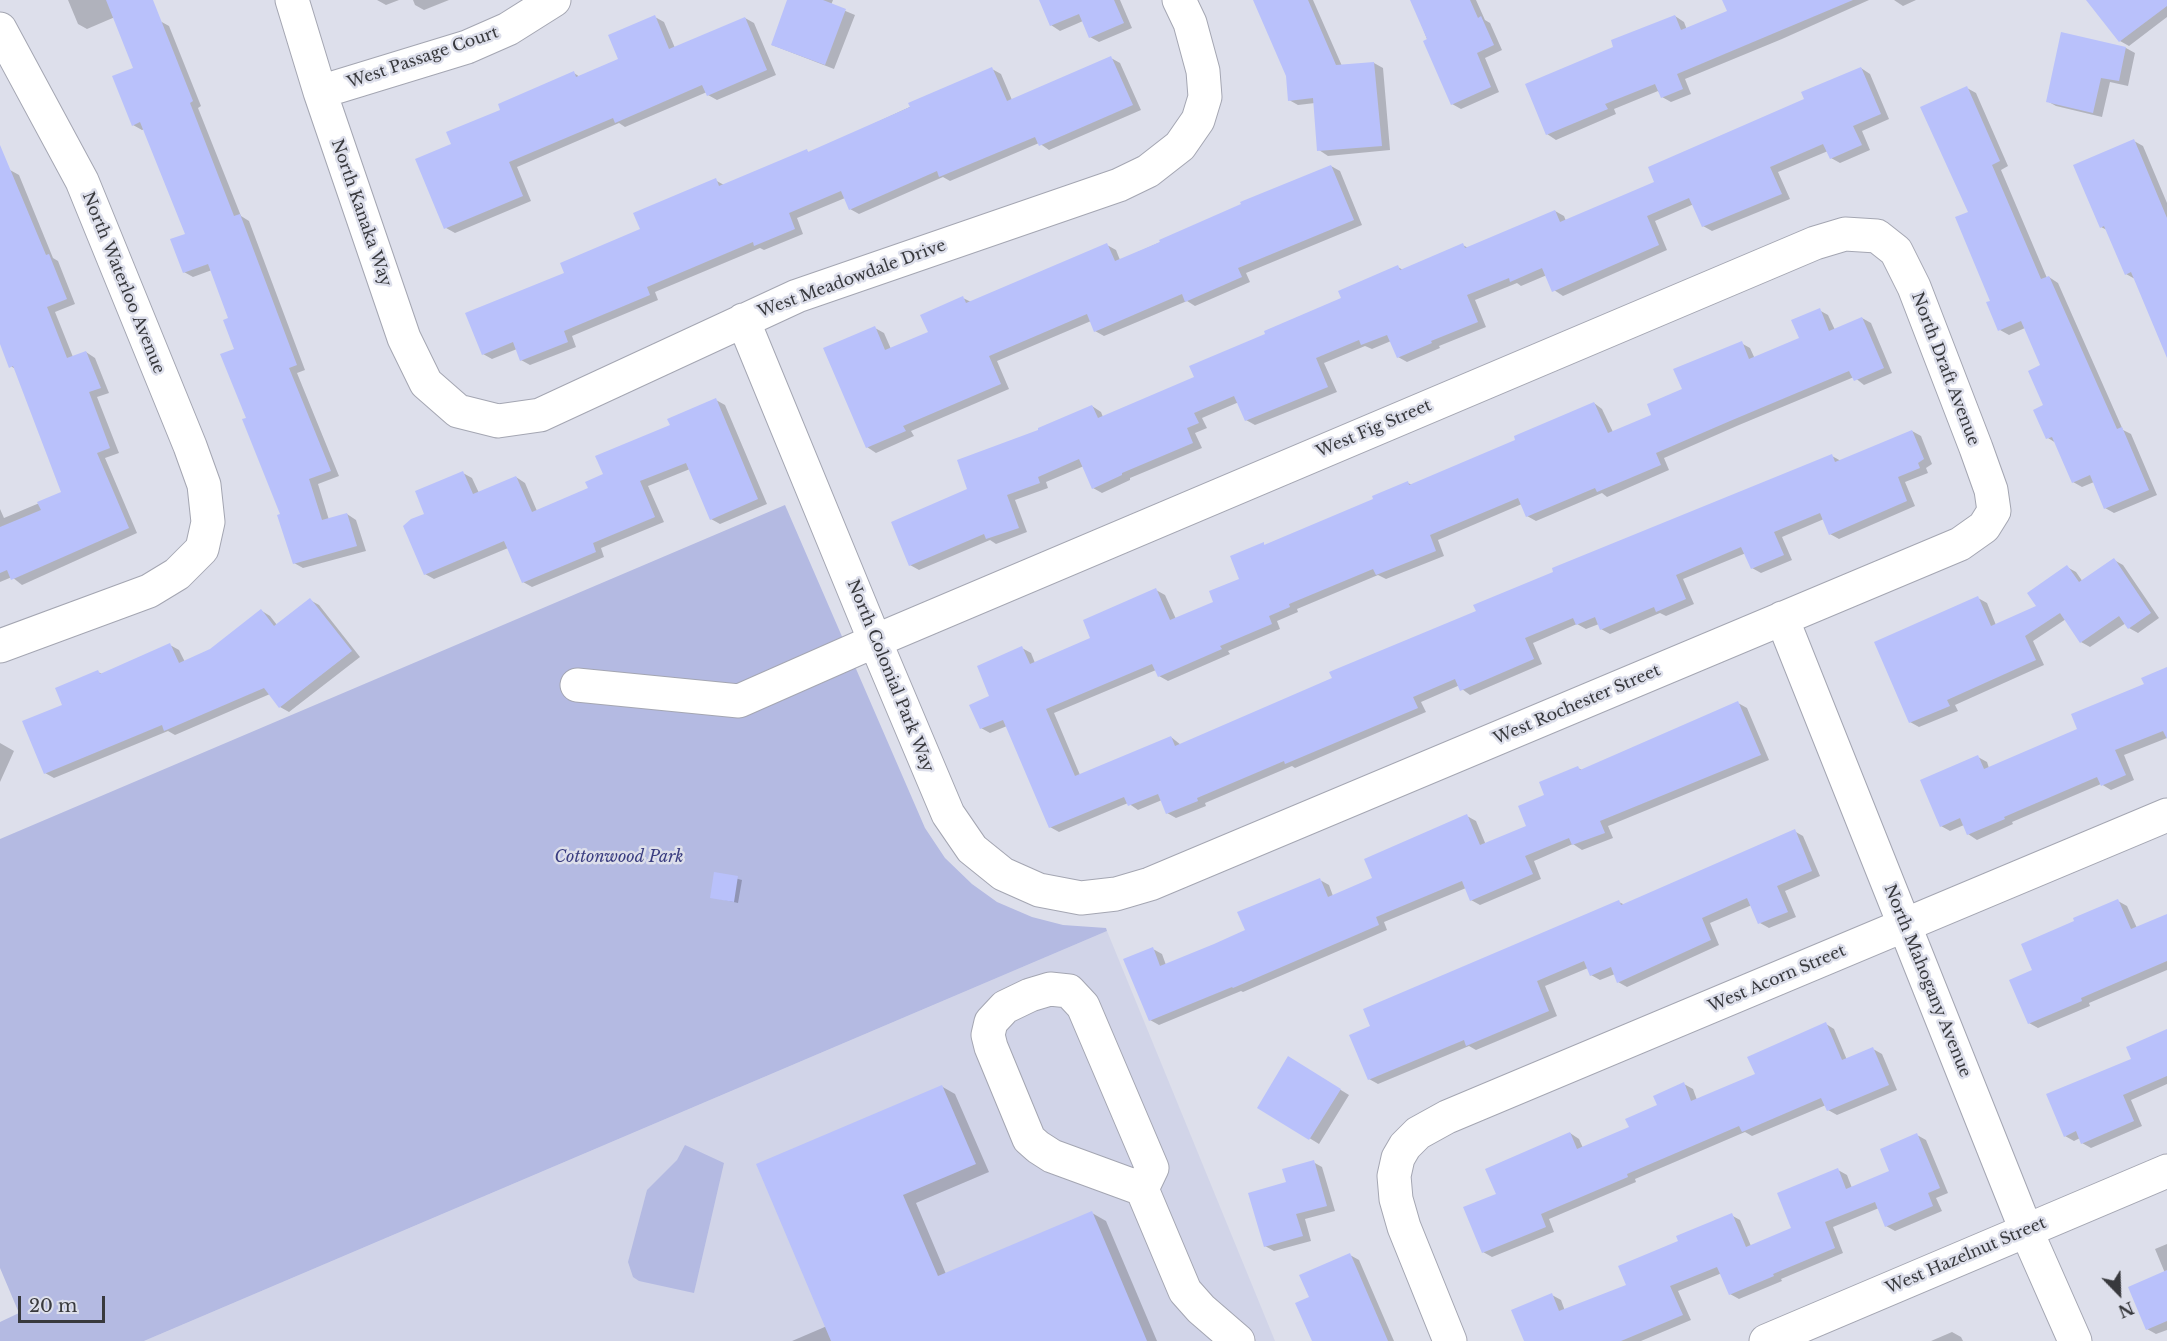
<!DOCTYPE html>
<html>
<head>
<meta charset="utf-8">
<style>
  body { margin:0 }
  #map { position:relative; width:2167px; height:1341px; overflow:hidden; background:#dddfeb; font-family:"Libre Baskerville",serif }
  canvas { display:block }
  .north { position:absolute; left:2089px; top:1263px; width:60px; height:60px; -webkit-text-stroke:4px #dddfeb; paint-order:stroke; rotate:157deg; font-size:16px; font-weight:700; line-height:24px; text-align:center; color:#38393d }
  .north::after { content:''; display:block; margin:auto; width:21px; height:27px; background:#38393d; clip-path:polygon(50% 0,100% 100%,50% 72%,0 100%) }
  .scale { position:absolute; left:18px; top:1296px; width:87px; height:27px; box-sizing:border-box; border:3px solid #38393d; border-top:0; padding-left:8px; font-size:18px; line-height:21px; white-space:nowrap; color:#38393d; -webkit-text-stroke:4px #dddfeb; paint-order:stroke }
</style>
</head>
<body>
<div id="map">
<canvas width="2167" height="1341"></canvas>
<div class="north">N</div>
<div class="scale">20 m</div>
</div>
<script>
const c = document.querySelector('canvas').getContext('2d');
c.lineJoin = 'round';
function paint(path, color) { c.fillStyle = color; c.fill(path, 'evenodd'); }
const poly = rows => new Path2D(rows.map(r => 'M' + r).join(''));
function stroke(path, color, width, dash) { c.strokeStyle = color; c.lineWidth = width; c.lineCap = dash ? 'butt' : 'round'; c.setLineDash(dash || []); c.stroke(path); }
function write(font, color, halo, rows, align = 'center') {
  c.font = font + ' "Libre Baskerville",serif'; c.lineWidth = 5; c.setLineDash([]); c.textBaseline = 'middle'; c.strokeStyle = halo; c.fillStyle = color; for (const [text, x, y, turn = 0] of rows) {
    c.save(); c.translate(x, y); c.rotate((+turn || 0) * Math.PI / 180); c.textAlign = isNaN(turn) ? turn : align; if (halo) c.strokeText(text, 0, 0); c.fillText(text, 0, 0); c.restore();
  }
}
paint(poly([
  [1107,931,1275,1341,144,1341]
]), '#d1d4e8');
paint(poly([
  [785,505,925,828,945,858,972,884,997,902,1032,917,1063,925,1106,928,1107,931,144,1341,0,1341,0,1322,19,1313,0,1268,0,839],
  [685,1145,724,1163,694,1293,639,1281,633,1277,628,1262,647,1190,677,1160]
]), '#b4bae2');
paint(poly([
  [68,0,145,0,160,21,169,26,201,106,198,108,241,216,249,221,305,370,297,373,339,476,318,484,329,520,347,514,356,520,366,551,303,568,294,563,282,515,248,418,230,319,212,270,193,277,184,272,187,235,145,129,142,130,133,125,135,69,115,17,87,29,78,24],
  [377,0,399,0,386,5],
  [413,0,449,0,424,10,415,5],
  [789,0,833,0,831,5,855,15,834,69,772,45],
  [1040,0,1120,0,1132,28,1099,42,1090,37,1083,21,1060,31,1051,25],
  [1255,0,1313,0,1342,66,1374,63,1383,68,1390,150,1328,156,1319,150,1315,103,1298,105,1289,100,1287,76],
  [1412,0,1476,0,1485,20,1490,23,1502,50,1485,58,1499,92,1461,109,1452,104],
  [1724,0,1869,0,1782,39,1685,79,1691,94,1671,102,1662,97,1658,91,1614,109,1616,114,1556,140,1547,134,1615,48,1675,16,1684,22,1687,30,1729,12],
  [1894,0,1916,0,1903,6],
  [2088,0,2167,0,2167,17,2129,46,2120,41],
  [655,17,664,22,675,48,745,18,754,23,776,75,717,100,708,95,707,92,625,127,619,123,517,167,531,201,455,233,446,228,453,145,502,111,574,73,580,77,620,59],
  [2063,34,2126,48,2135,53,2128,86,2110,82,2102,117,2056,106,2047,101],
  [1111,58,1120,63,1141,110,1049,150,1039,143,950,181,943,177,859,214,850,209,845,198,797,218,803,234,764,250,760,248,655,292,658,300,572,336,576,347,530,365,521,360,517,349,492,359,483,354,566,274,642,230,715,180,724,185,807,151,810,153,992,69,1001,74,1012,100],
  [1861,68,1870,74,1889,119,1862,131,1870,150,1840,163,1831,158,1828,151,1778,172,1790,199,1712,231,1703,226,1694,204,1655,221,1667,250,1563,296,1554,290,1547,275,1521,286,1517,283,1475,300,1486,327,1439,346,1440,348,1407,362,1398,357,1391,341,1372,349,1365,346,1324,363,1337,392,1255,425,1246,420,1239,402,1202,418,1207,428,1195,433,1202,448,1130,478,1130,480,1102,493,1093,488,1084,466,1046,482,1048,488,1015,500,1027,532,996,544,990,540,919,570,910,565,969,490,1040,431,1092,406,1101,412,1103,417,1196,378,1343,299,1398,267,1403,270,1463,245,1468,248,1555,211,1564,216,1566,221,1656,183],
  [1967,88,1976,93,2008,166,2001,170,2047,278,2049,277,2058,283,2123,430,2131,434,2157,495,2114,513,2105,508,2094,482,2082,487,2073,482,2056,443,2048,438,2042,366,2025,328,2009,335,2000,330,1970,212],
  [2134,141,2143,146,2167,203,2167,355,2135,279,2126,274,2107,230,2101,227],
  [1331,166,1340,171,1362,225,1246,273,1250,282,1195,306,1187,301,1104,336,1095,331,1091,321,997,361,1009,389,911,431,914,436,876,453,867,447,875,328,884,333,891,349,930,333,963,298,971,302,1107,245,1116,250,1120,260],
  [10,170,19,175,53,258,58,261,75,304,55,312,73,357,86,352,95,358,109,393,97,397,119,453,105,458,137,533,22,585,12,577,0,582,0,509,4,518,63,493,15,369,11,366,0,340,0,174],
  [1819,310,1828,315,1835,330,1862,318,1871,323,1892,373,1864,385,1854,377,1739,425,1664,458,1669,470,1607,497,1602,493,1536,521,1527,516,1522,504,1438,540,1444,556,1386,579,1378,575,1297,609,1298,612,1277,621,1280,629,1228,651,1230,654,1168,681,1159,676,1156,670,1054,713,1080,775,1171,737,1181,745,1334,679,1477,612,1832,456,1841,461,1912,431,1921,436,1932,464,1926,468,1928,473,1905,482,1915,506,1839,539,1830,534,1824,519,1782,537,1792,560,1761,573,1752,568,1746,553,1683,579,1694,604,1666,616,1660,613,1610,634,1601,629,1599,624,1586,629,1577,624,1533,643,1542,664,1470,695,1462,689,1460,685,1421,702,1426,712,1295,768,1292,766,1205,803,1206,806,1176,818,1167,813,1162,800,1138,810,1128,803,1059,832,1050,827,1007,726,990,733,981,728,991,697,1022,648,1031,653,1035,663,1092,639,1156,590,1165,595,1176,619,1215,602,1241,579,1263,544,1266,546,1375,500,1408,483,1412,485,1517,441,1594,403,1602,409,1613,432,1653,415,1741,343,1750,348,1755,359,1801,339],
  [716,400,725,405,767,504,720,524,711,519,690,469,648,486,664,522,601,548,604,557,532,587,523,582,508,548,434,579,425,574,426,514,463,473,472,478,479,493,516,477,525,483,537,511,590,489,605,475,672,426],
  [2114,560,2123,565,2159,618,2138,633,2129,628,2126,623,2090,647,2081,642,2066,619,2033,641,2044,665,1955,705,1958,711,1919,727,1910,722,1978,598,1987,603,1996,625,2038,606,2067,567,2076,572,2083,582],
  [310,600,319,605,360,657,289,712,280,707,270,694,175,735,168,731,54,778,45,773,64,706,98,672,102,674,170,645,179,650,185,662,211,650,262,611,270,616,277,625],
  [2167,669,2167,738,2124,755,2134,780,2111,790,2101,784,2012,822,2013,824,1977,840,1968,834,1964,825,1950,831,1941,826,1978,757,1987,762,1989,768,2079,730],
  [1738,703,1747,708,1769,760,1608,826,1613,838,1582,850,1573,844,1534,861,1541,879,1480,905,1471,900,1466,888,1384,922,1387,930,1243,992,1241,991,1159,1025,1150,1020,1153,949,1162,954,1166,965,1247,931,1320,880,1329,885,1333,896,1374,879,1467,816,1476,821,1486,845,1528,827,1546,796,1578,768,1582,770],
  [0,743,14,751,0,782],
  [1794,831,1803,836,1820,876,1785,891,1796,917,1769,928,1760,923,1752,905,1710,923,1719,945,1627,987,1618,982,1615,974,1600,980,1591,975,1588,968,1545,986,1557,1016,1476,1050,1469,1046,1378,1084,1369,1079,1619,902,1625,905],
  [715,873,742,880,738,903,711,897],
  [2118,901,2127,906,2137,928,2167,916,2167,970,2089,1003,2090,1006,2038,1028,2029,1023,2034,971,2076,922],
  [1826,1024,1834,1029,1847,1060,1873,1049,1882,1054,1897,1090,1837,1115,1828,1110,1826,1105,1752,1136,1745,1132,1635,1179,1636,1182,1549,1219,1554,1232,1492,1257,1483,1252,1497,1195,1570,1133,1579,1139,1583,1148,1631,1128,1684,1084,1693,1089,1697,1100,1757,1075],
  [2167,1031,2167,1084,2131,1100,2142,1126,2091,1148,2082,1143,2080,1138,2074,1141,2065,1136,2133,1060],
  [1289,1058,1349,1095,1319,1144,1259,1107],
  [941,1086,955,1094,989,1172,916,1203,946,1274,1092,1213,1106,1221,1157,1341,792,1341,827,1326],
  [1917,1135,1926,1140,1948,1193,1936,1198,1942,1211,1895,1231,1886,1226,1879,1208,1833,1227,1843,1253,1781,1279,1782,1281,1739,1299,1730,1294,1722,1273,1678,1291,1691,1320,1641,1341,1526,1341,1552,1295,1561,1300,1565,1311,1628,1286,1680,1241,1731,1215,1740,1220,1751,1246,1793,1228,1838,1170,1847,1175,1852,1188,1891,1171],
  [1313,1162,1322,1167,1335,1211,1305,1219,1311,1241,1274,1251,1265,1246,1288,1183],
  [2167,1244,2167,1330,2156,1334,2147,1329,2165,1273,2155,1249],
  [1350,1255,1359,1260,1394,1341,1313,1341,1311,1298],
  [1952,1332,1961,1337,1963,1341,1931,1341]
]), '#0003');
paint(poly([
  [106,0,153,0,193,101,190,103,234,216,240,214,297,365,289,368,331,471,309,479,322,520,347,513,357,546,293,564,277,515,280,514,242,419,246,418,220,354,234,349,223,320,228,318,208,264,183,273,170,239,185,234,140,122,132,126,112,76,133,68],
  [787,0,823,0,846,9,825,65,771,45],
  [1039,0,1114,0,1124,23,1089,38,1079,14,1050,26],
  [1253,0,1308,0,1336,65,1374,62,1382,146,1317,151,1313,98,1288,101,1286,76],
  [1410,0,1470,0,1478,18,1481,16,1494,45,1477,53,1491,87,1451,105,1423,41,1427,39],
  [1722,0,1853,0,1677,74,1683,89,1661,98,1655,84,1605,104,1608,109,1546,135,1525,84,1613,47,1611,40,1675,15,1681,30,1727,11],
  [2086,0,2167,0,2167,6,2119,42],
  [655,15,669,49,745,17,767,70,707,96,702,85,615,123,613,118,509,162,523,196,444,229,415,159,451,144,446,132,500,110,498,104,574,71,576,77,618,59,608,35],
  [2061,32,2126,47,2119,81,2101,78,2093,113,2046,102],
  [1111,56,1133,105,1039,146,1035,137,939,177,937,171,849,210,841,191,789,213,795,229,754,246,753,242,647,287,650,295,564,331,568,342,520,361,513,342,482,355,465,313,564,273,560,263,640,229,633,213,716,178,719,186,807,149,808,152,910,107,908,103,992,67,1007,101],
  [1861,67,1881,114,1853,126,1862,145,1830,159,1823,144,1770,167,1782,194,1702,227,1689,198,1647,216,1659,245,1552,292,1542,268,1510,282,1509,278,1467,295,1478,322,1431,341,1432,343,1397,358,1387,335,1361,345,1359,340,1316,358,1328,387,1245,421,1234,396,1194,413,1199,423,1187,428,1193,443,1122,473,1122,475,1092,489,1079,459,1038,477,1040,483,1007,495,1019,528,986,539,984,534,909,566,891,522,967,489,957,460,1038,430,1038,428,1092,405,1098,418,1194,377,1189,366,1265,334,1264,331,1341,298,1338,291,1398,265,1400,270,1463,243,1465,248,1555,210,1560,222,1654,182,1648,167,1804,99,1801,92],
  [1967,86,2000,161,1992,165,2041,279,2049,276,2117,429,2122,427,2149,490,2104,509,2090,475,2072,483,2052,437,2046,439,2033,410,2043,405,2028,371,2040,365,2021,321,1998,331,1986,302,1990,301,1955,217,1968,212,1920,107],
  [2134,139,2167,218,2167,358,2131,272,2125,275,2104,226,2100,228,2073,165],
  [0,145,46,255,49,254,67,299,47,307,67,358,86,351,101,388,89,392,110,448,97,453,129,528,11,580,7,570,0,573,0,527,41,510,37,502,61,492,13,366,9,368,0,344],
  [1331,165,1354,220,1238,268,1242,277,1185,302,1182,294,1094,332,1087,314,989,356,1001,384,903,426,906,431,866,448,823,348,875,326,885,350,928,332,920,315,963,296,966,303,1107,243,1115,261,1160,242,1159,240,1241,204,1240,202],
  [1820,308,1829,331,1862,317,1884,368,1854,381,1849,371,1730,421,1656,453,1661,465,1597,492,1595,488,1526,517,1518,498,1430,535,1436,551,1376,575,1373,569,1289,604,1290,607,1269,616,1272,624,1220,646,1222,649,1158,677,1152,664,1046,709,1075,776,1171,736,1175,746,1332,678,1329,672,1476,611,1473,605,1553,572,1552,568,1832,454,1835,462,1912,430,1924,459,1918,463,1920,468,1898,477,1907,501,1829,535,1820,513,1774,532,1784,555,1751,569,1741,547,1676,575,1686,599,1656,612,1654,607,1600,630,1595,617,1576,625,1573,618,1525,638,1534,659,1460,691,1455,679,1413,697,1418,708,1285,764,1284,761,1197,798,1198,801,1166,814,1158,794,1128,806,1124,797,1049,828,1003,720,980,729,969,705,989,696,977,666,1022,646,1030,664,1090,638,1083,620,1156,588,1170,620,1213,602,1209,591,1239,579,1230,556,1264,542,1264,545,1373,499,1372,496,1408,481,1409,485,1515,440,1514,436,1594,402,1608,433,1651,415,1647,404,1682,389,1673,369,1742,341,1749,359,1799,338,1791,320],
  [716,398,758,499,710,520,686,463,640,481,655,517,593,543,596,552,522,583,504,541,424,575,403,526,411,519,424,514,415,491,463,471,473,494,516,476,532,512,588,488,585,482,603,474,595,456,670,425,667,419],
  [2114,558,2151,613,2128,629,2119,616,2080,643,2060,613,2025,636,2036,660,1947,700,1950,706,1909,723,1874,642,1978,596,1991,626,2036,606,2027,593,2067,565,2079,582],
  [310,598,352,651,279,708,264,688,164,731,162,725,44,774,22,721,62,705,55,688,98,670,100,674,170,643,179,663,210,649,261,609,274,626],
  [2167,667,2167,739,2163,731,2115,750,2126,775,2101,786,2097,777,2004,817,2005,819,1967,835,1960,818,1940,827,1920,780,1978,755,1984,769,2077,729,2071,714,2144,684,2141,678],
  [1738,701,1761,755,1600,821,1605,833,1572,845,1569,838,1525,856,1533,874,1470,901,1462,881,1376,917,1379,925,1233,988,1232,987,1149,1021,1123,959,1153,947,1160,966,1214,944,1245,930,1237,912,1320,878,1328,897,1372,878,1364,859,1467,814,1480,845,1526,826,1518,806,1544,795,1539,782,1578,766,1580,770],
  [1795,829,1812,871,1777,886,1788,912,1758,924,1747,898,1702,918,1711,940,1617,983,1611,967,1590,976,1584,961,1537,981,1549,1011,1466,1046,1464,1040,1368,1080,1349,1035,1370,1026,1363,1009,1619,900,1621,905],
  [714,872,738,876,734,902,710,898],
  [2118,899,2131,929,2167,914,2167,961,2081,998,2082,1001,2028,1024,2009,980,2032,970,2021,944,2074,921,2073,918],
  [1826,1022,1842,1060,1873,1047,1889,1085,1827,1111,1821,1098,1742,1132,1739,1126,1627,1174,1628,1177,1541,1214,1546,1227,1482,1253,1463,1207,1496,1194,1485,1169,1570,1132,1577,1149,1629,1127,1625,1119,1657,1105,1653,1096,1684,1082,1691,1101,1755,1074,1747,1057],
  [2167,1029,2167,1076,2123,1095,2134,1121,2081,1144,2076,1131,2064,1137,2046,1094,2131,1059,2126,1047],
  [1288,1056,1341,1089,1309,1140,1257,1108],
  [942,1085,976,1164,903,1195,938,1276,1092,1211,1147,1341,831,1341,756,1164],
  [1917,1133,1940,1188,1928,1193,1933,1206,1885,1227,1875,1202,1825,1222,1835,1248,1773,1274,1774,1276,1729,1295,1717,1267,1670,1286,1683,1315,1621,1341,1524,1341,1511,1310,1552,1293,1559,1311,1626,1285,1618,1266,1678,1241,1676,1236,1732,1213,1746,1247,1791,1228,1777,1193,1838,1168,1846,1189,1889,1171,1880,1149],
  [1314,1160,1327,1206,1296,1214,1303,1236,1264,1247,1248,1193,1286,1182,1282,1169],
  [1350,1253,1388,1341,1312,1341,1295,1303,1309,1297,1299,1275],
  [2167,1270,2167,1321,2146,1330,2128,1287]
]), '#b9c1fb');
const minor = poly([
  [292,0,320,92,404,338,426,383,458,411,498,421,540,415,797,296,1119,185,1148,171,1180,146,1198,120,1205,97,1203,71,1190,23,1179,0],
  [0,29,82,181,190,446,204,485,208,522,202,549,177,574,149,591,0,646],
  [320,92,467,47,508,29,554,0],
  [1782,618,2026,1230,2075,1341],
  [577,685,739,701,875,641,1815,243,1845,234,1877,236,1896,251,1914,287,1976,448,1991,490,1994,511,1984,527,1960,544,1150,884,1116,894,1081,898,1039,890,1003,874,972,849,948,814,875,641,743,320],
  [1142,1189,1152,1168,1083,1006,1069,991,1050,989,1030,995,1005,1007,991,1022,988,1035,991,1047,1029,1139,1038,1147,1052,1156,1142,1189,1185,1291,1201,1309,1238,1341],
  [1450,1341,1404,1227,1396,1199,1394,1176,1398,1158,1405,1146,1418,1133,1447,1117,2167,815],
  [1766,1341,2167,1171]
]);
stroke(minor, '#a4a6b2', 35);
stroke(minor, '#fff', 33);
write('16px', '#38393d', '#dddfeb', [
  ["West Passage Court",423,58,-19],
  ["North Kanaka Way",361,213,71],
  ["West Meadowdale Drive",852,279,-20],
  ["North Waterloo Avenue",123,283,68],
  ["North Draft Avenue",1945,369,69],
  ["West Fig Street",1374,429,-23],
  ["North Colonial Park Way",890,676,68],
  ["West Rochester Street",1577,705,-23],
  ["West Acorn Street",1777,979,-23],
  ["North Mahogany Avenue",1927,981,68],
  ["West Hazelnut Street",1966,1256,-23]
]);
write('italic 16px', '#3a3d80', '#dddfeb', [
  ["Cottonwood Park",619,857]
]);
</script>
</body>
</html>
